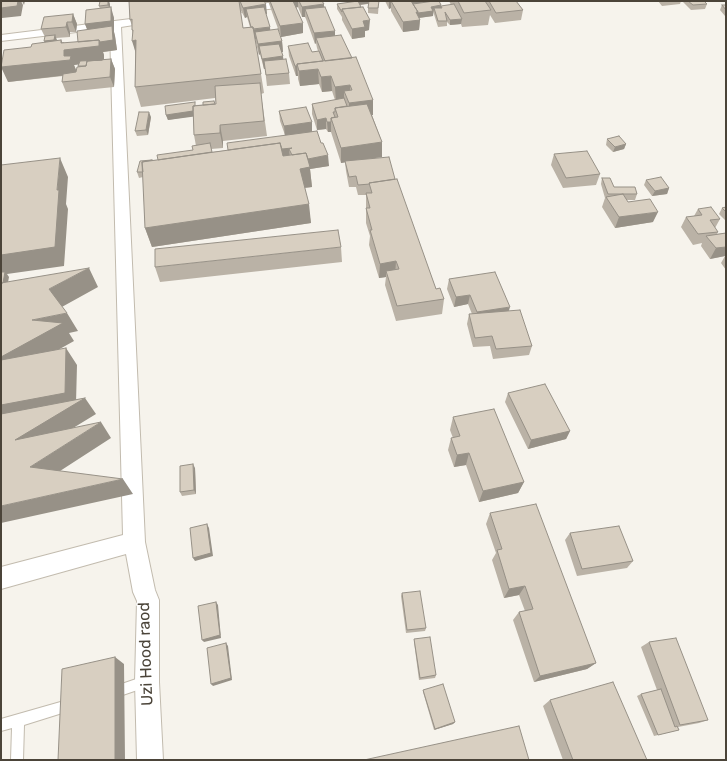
<!DOCTYPE html>
<html>
<head>
<meta charset="utf-8">
<style>
  body { margin:0 }
  #map { position:relative; width:727px; height:761px; overflow:hidden; background:#f6f3ec; font-family:Rubik,sans-serif }
  canvas { display:block }
  .frame { position:absolute; inset:0; border:2px solid #4b4439; pointer-events:none }
</style>
</head>
<body>
<div id="map">
<canvas width="727" height="761"></canvas>
<div class="frame"></div>
</div>
<script>
const c = document.querySelector('canvas').getContext('2d');
c.lineJoin = 'round';
const poly = rows => new Path2D(rows.map(r => 'M' + r).join(''));
function stroke(path, color, width, dash) { c.strokeStyle = color; c.lineWidth = width; c.lineCap = dash ? 'butt' : 'round'; c.setLineDash(dash || []); c.stroke(path); }
function paint(path, color) { c.fillStyle = color; c.fill(path, 'evenodd'); }
function write(font, color, halo, rows, align = 'center') {
  c.font = font + ' Rubik,sans-serif'; c.lineWidth = 3; c.setLineDash([]); c.textBaseline = 'middle'; c.strokeStyle = halo; c.fillStyle = color; for (const [text, x, y, turn = 0] of rows) {
    c.save(); c.translate(x, y); c.rotate((+turn || 0) * Math.PI / 180); c.textAlign = isNaN(turn) ? turn : align; if (halo) c.strokeText(text, 0, 0); c.fillText(text, 0, 0); c.restore();
  }
}
const lane = poly([
  [145,676,149,678,151,682,149,686,114,698,110,696,108,692,110,688,145,676],
  [71,699,75,701,77,705,75,709,24,725,23,760,11,760,12,728,1,731,1,719,71,699]
]);
const street = poly([
  [284,1,317,1,312,4,242,12,237,9,242,6,284,1],
  [155,16,159,17,161,19,159,21,121,27,145,542,155,590,159,600,159,682,163,760,137,760,135,682,137,601,133,592,126,554,1,589,1,567,123,535,110,28,1,41,1,35,155,16]
]);
stroke(lane, '#c2bbae', 2);
stroke(street, '#c2bbae', 2);
paint(lane, '#fff');
paint(street, '#fff');
paint(poly([
  [129,1,264,1,267,14,266,14,270,30,282,41,283,52,282,52,283,59,289,73,290,84,267,86,265,69,264,69,260,54,259,55,255,39,261,74,264,93,261,94,267,136,223,141,223,148,211,149,212,152,228,150,285,135,280,121,279,111,312,122,312,132,321,143,329,166,310,169,312,187,305,188,311,223,152,247,145,228,143,177,139,178,137,172,152,160,158,160,193,150,196,146,194,135,193,116,168,120,166,115,196,105,216,104,215,98,141,107,135,87,135,51,132,30,132,26,130,20],
  [240,9,245,18,247,17,250,27,243,28],
  [268,1,322,1,335,36,352,58,373,100,373,115,372,115,382,142,382,157,375,158,395,179,436,289,444,299,442,314,396,321,385,285,386,277,379,278,369,245,370,236,366,223,366,195,358,195,356,187,349,187,346,171,345,162,341,163,331,132,328,132,326,129,317,130,312,114,312,104,335,100,332,91,322,92,319,84,300,86,298,79,298,76,296,76,289,56,288,46,312,52,318,51,317,48,316,43,315,44,306,19,305,17,302,17,298,7,296,8,303,33,281,37],
  [349,1,379,1,378,14,368,13,368,4,360,5,369,30,365,31,365,37,352,39,342,20,342,17,337,9,337,4,350,2],
  [385,1,439,1,441,6,451,5,449,1,516,1,523,10,521,20,495,23,490,15,488,25,462,27,461,24,450,25,447,22,447,26,438,27,433,11,433,16,419,18,420,20,419,30,403,32,391,11,391,8,389,9],
  [658,1,681,1,680,4,662,6],
  [684,1,704,1,707,4,705,9,691,10,683,2],
  [110,4,110,8,114,18,114,32,115,36,117,50,103,52,104,55,104,60,111,59,115,69,114,87,66,92,62,82,63,76,8,82,31,47,45,42,45,37,41,29,73,14,77,24,76,32,70,32,70,37,56,38,56,41,61,40,62,42,64,42,64,43,78,42,87,29,85,24,100,9,99,6],
  [79,64,78,67,76,70,74,65],
  [722,5,726,5,726,16,725,16,720,10],
  [151,117,148,135,137,136,135,131],
  [607,139,626,144,624,149,613,152,606,145],
  [554,154,600,174,596,185,563,188,551,165],
  [602,178,614,187,637,194,635,200,626,200,628,202,653,222,615,228,602,207,605,198,601,184],
  [646,180,669,188,667,194,652,196,644,185],
  [726,207,726,221,719,214,722,208],
  [698,209,720,219,715,228,718,232,717,234,726,233,726,270,721,263,725,256,710,259,701,246,702,243,693,245,681,227,686,217,694,216],
  [341,247,342,262,160,282,155,267],
  [449,279,509,311,532,346,529,355,493,359,490,346,473,347,467,324,469,314,472,314,468,304,454,307,447,289],
  [508,393,570,431,566,439,528,449,505,402],
  [453,417,524,482,518,493,479,502,466,465,454,467,448,450,451,438,453,438,450,430],
  [195,468,196,494,182,496,180,492],
  [490,513,596,663,587,669,534,682,513,620,519,612,525,611,519,595,504,598,492,560,496,553,486,524],
  [570,533,633,561,627,568,577,576,565,540],
  [402,593,426,628,425,631,406,633,401,596],
  [414,639,436,675,435,678,419,680,414,642],
  [649,642,708,720,699,723,678,727,679,730,654,736,637,696,641,694,657,690,641,647],
  [423,690,455,722,453,724,434,730,423,692],
  [550,700,647,760,563,760,543,706]
]), '#bab2a6');
paint(poly([
  [18,1,21,1,23,5,21,16,2,18,1,16,1,8],
  [22,1,25,1,24,5],
  [108,1,109,1,110,4,110,10,108,5],
  [292,1,298,1,298,7,292,8],
  [351,1,373,1,373,3,351,6],
  [389,1,391,1,391,8,389,9],
  [391,1,436,1,411,4],
  [266,4,267,14,248,17,246,9,247,17,245,18,243,8],
  [324,4,324,14,305,9,305,17,302,17,302,7],
  [441,5,441,10,434,8,433,16,418,18,420,20,419,30,403,32,403,22,416,12,431,7],
  [111,7,114,18,114,32,115,36,117,50,103,52,104,55,104,61,74,65,76,70,76,74,8,82,1,67,64,56,61,43,61,40,63,44,64,42,66,47,65,49,89,34,85,24],
  [73,14,77,24,76,32,72,22],
  [462,19,461,24,450,25,450,20],
  [370,20,369,30,365,31,365,37,352,39,352,29,363,21],
  [67,22,70,32,70,37,66,27],
  [303,23,303,33,281,37,280,26],
  [270,27,271,38,255,32,256,39,253,40,251,30],
  [335,31,335,41,316,38,316,43,315,44,314,33],
  [55,35,57,40,56,45,46,46,44,41],
  [136,40,138,60,132,41],
  [282,41,283,52,261,54,259,46,260,54,259,55,258,44],
  [283,56,284,67,264,69,262,59],
  [111,59,115,69,114,87,110,77],
  [295,66,297,66,298,76,296,76],
  [318,69,319,84,300,86,299,71],
  [331,76,332,91,322,92,321,77],
  [350,85,350,100,344,91,344,101,336,102,335,87],
  [373,100,373,115,349,118,349,103],
  [196,110,198,116,168,120,166,115],
  [149,112,151,117,148,135,146,130],
  [326,118,326,129,317,130,317,120],
  [312,122,312,132,285,137,284,126],
  [327,122,331,122,331,132,328,132],
  [220,125,223,141,223,148,220,133],
  [382,142,382,157,341,163,341,148],
  [626,144,624,149,613,152,615,147],
  [292,148,289,149,290,159,229,156],
  [328,155,329,166,310,169,312,187,302,188,294,162],
  [60,158,68,177,66,204,68,209,64,266,7,274,9,277,6,293,1,275,1,255,57,190],
  [669,188,667,194,652,196,655,191],
  [309,204,311,223,152,247,145,228],
  [658,212,653,222,615,228,619,217],
  [726,247,726,255,725,256,710,259,716,248],
  [396,261,395,276,386,271,386,277,379,278,380,264],
  [89,268,98,287,60,308,49,289],
  [470,295,468,304,454,307,456,297],
  [510,307,507,317,475,322,477,312],
  [67,313,78,331,69,333,74,341,6,379,1,372,1,357,32,320],
  [66,348,77,365,76,403,85,398,96,414,29,455,1,424,1,405],
  [101,422,111,438,43,482,30,467],
  [570,431,566,439,528,449,531,440],
  [469,453,466,465,454,467,457,455],
  [193,464,195,468,196,494,194,490],
  [123,479,133,494,1,523,1,506],
  [524,482,518,493,479,502,483,491],
  [207,524,209,528,213,556,195,561,193,558],
  [525,586,519,595,504,598,509,589],
  [216,602,218,605,221,638,204,642,202,640],
  [226,643,228,646,232,680,213,686,211,684],
  [115,657,124,664,125,760,115,760],
  [596,663,587,669,534,682,540,676],
  [455,722,453,724,434,730,435,729]
]), '#979187');
const building = poly([
  [1,1,18,1,17,6,1,8,1,1],
  [100,1,108,1,108,5,99,6,100,1],
  [129,1,239,1,243,28,253,27,261,74,135,87,136,40,132,41,133,30,132,30,132,19,130,20,129,1],
  [240,1,264,1,266,4,243,8,240,1],
  [270,1,293,1,303,23,280,26,270,1],
  [299,1,322,1,324,4,302,7,299,1],
  [358,1,361,7,342,9,342,12,337,4,358,1],
  [369,1,379,1,378,8,368,8,369,1],
  [391,1,411,1,418,12,416,12,420,20,403,22,391,1],
  [434,1,439,1,441,5,431,7,433,11,418,13,418,12,413,4,434,1],
  [458,1,485,1,491,10,464,13,458,1],
  [489,1,516,1,523,10,496,13,489,1],
  [688,1,704,1,707,4,693,5,688,1],
  [454,4,462,19,450,20,445,12,447,21,438,21,434,8,442,8,441,6,454,4],
  [722,5,726,5,726,10,722,5],
  [111,7,111,21,85,24,86,10,111,7],
  [264,7,270,27,253,29,253,27,251,27,246,9,264,7],
  [325,7,335,31,314,33,305,9,325,7],
  [363,7,370,20,363,21,365,27,352,29,342,9,363,7],
  [73,14,72,22,67,22,66,27,41,29,44,17,73,14],
  [112,26,113,40,100,42,99,40,78,42,77,31,112,26],
  [278,29,282,41,258,44,255,32,278,29],
  [55,35,54,40,44,41,45,36,55,35],
  [341,35,352,58,325,61,316,38,341,35],
  [61,40,61,43,99,40,99,46,64,50,64,56,71,56,70,60,1,67,4,50,31,47,32,44,61,40],
  [308,43,312,52,319,51,323,61,297,64,297,66,295,66,288,46,308,43],
  [279,44,283,56,262,59,259,46,279,44],
  [356,57,373,100,349,103,344,91,352,90,350,85,335,87,331,76,321,77,318,69,299,71,297,64,356,57],
  [111,59,110,77,62,82,63,74,76,72,77,67,86,66,87,61,111,59],
  [286,59,289,73,266,75,264,61,286,59],
  [102,60,87,61,86,66,78,66,80,61,102,60],
  [260,83,264,121,220,125,220,133,194,135,193,106,216,104,215,86,260,83],
  [344,98,347,106,335,108,335,112,333,112,335,117,331,118,331,122,327,122,326,118,317,120,312,104,344,98],
  [214,101,215,104,203,105,203,102,214,101],
  [195,102,195,106,193,106,193,111,166,115,165,106,195,102],
  [367,104,382,142,341,148,331,118,338,117,335,108,367,104],
  [306,107,312,122,284,126,279,111,306,107],
  [139,112,149,112,146,130,135,131,139,112],
  [317,131,321,143,323,143,328,155,308,159,306,153,292,155,289,149,292,148,282,149,280,143,228,150,227,143,317,131],
  [619,136,626,144,615,147,607,139,619,136],
  [210,143,212,152,158,160,157,155,193,150,192,146,210,143],
  [280,143,283,156,306,153,310,167,300,169,309,204,145,228,142,162,280,143],
  [587,151,600,174,566,178,554,154,587,151],
  [389,157,395,179,369,183,370,184,358,185,356,176,349,177,345,161,389,157],
  [60,158,57,190,59,190,55,247,1,255,1,165,60,158],
  [152,160,142,162,143,172,137,172,140,161,152,160],
  [661,177,669,188,655,191,646,180,661,177],
  [602,178,610,178,614,187,635,187,637,194,608,194,602,178],
  [397,179,436,289,440,288,444,299,397,306,386,271,399,269,396,261,380,264,370,230,372,230,366,208,370,208,366,193,372,193,369,183,397,179],
  [623,194,628,202,650,199,658,212,619,217,606,197,623,194],
  [711,207,720,219,710,220,718,232,698,234,686,217,702,215,698,209,711,207],
  [726,207,726,212,722,208,726,207],
  [338,230,341,247,155,267,155,249,338,230],
  [726,233,726,247,716,248,706,236,726,233],
  [89,268,49,289,67,313,32,320,63,323,1,357,1,283,89,268],
  [1,272,5,272,3,283,1,283,1,272],
  [495,272,510,307,477,312,470,295,456,297,449,279,495,272],
  [520,310,532,346,496,349,492,336,475,338,469,314,520,310],
  [66,348,65,393,1,405,1,360,66,348],
  [545,384,570,431,531,440,508,393,545,384],
  [85,398,15,440,101,422,30,467,123,479,1,506,1,414,85,398],
  [494,409,524,482,483,491,469,453,457,455,451,438,460,436,453,417,494,409],
  [193,464,194,490,180,492,180,466,193,464],
  [536,504,596,663,540,676,519,612,533,609,525,586,509,589,497,550,502,549,490,513,536,504],
  [207,524,211,553,193,558,190,528,207,524],
  [619,526,633,561,582,569,570,533,619,526],
  [420,591,426,628,407,630,402,593,420,591],
  [216,602,220,635,202,640,198,606,216,602],
  [430,637,436,675,420,678,414,639,430,637],
  [676,638,708,720,680,725,649,642,676,638],
  [226,643,231,678,211,684,207,648,226,643],
  [115,657,115,760,58,760,62,669,115,657],
  [613,682,647,760,573,760,550,700,613,682],
  [443,684,455,722,435,729,423,690,443,684],
  [661,689,675,727,677,726,679,730,658,735,641,694,661,689],
  [519,726,529,760,364,760,519,726]
]);
paint(building, '#d8cfc1');
stroke(building, '#979187', 1);
write('16px', '#4b4439', '#fff', [
  ["Uzi Hood raod",146,654,-92]
]);
</script>
</body>
</html>
